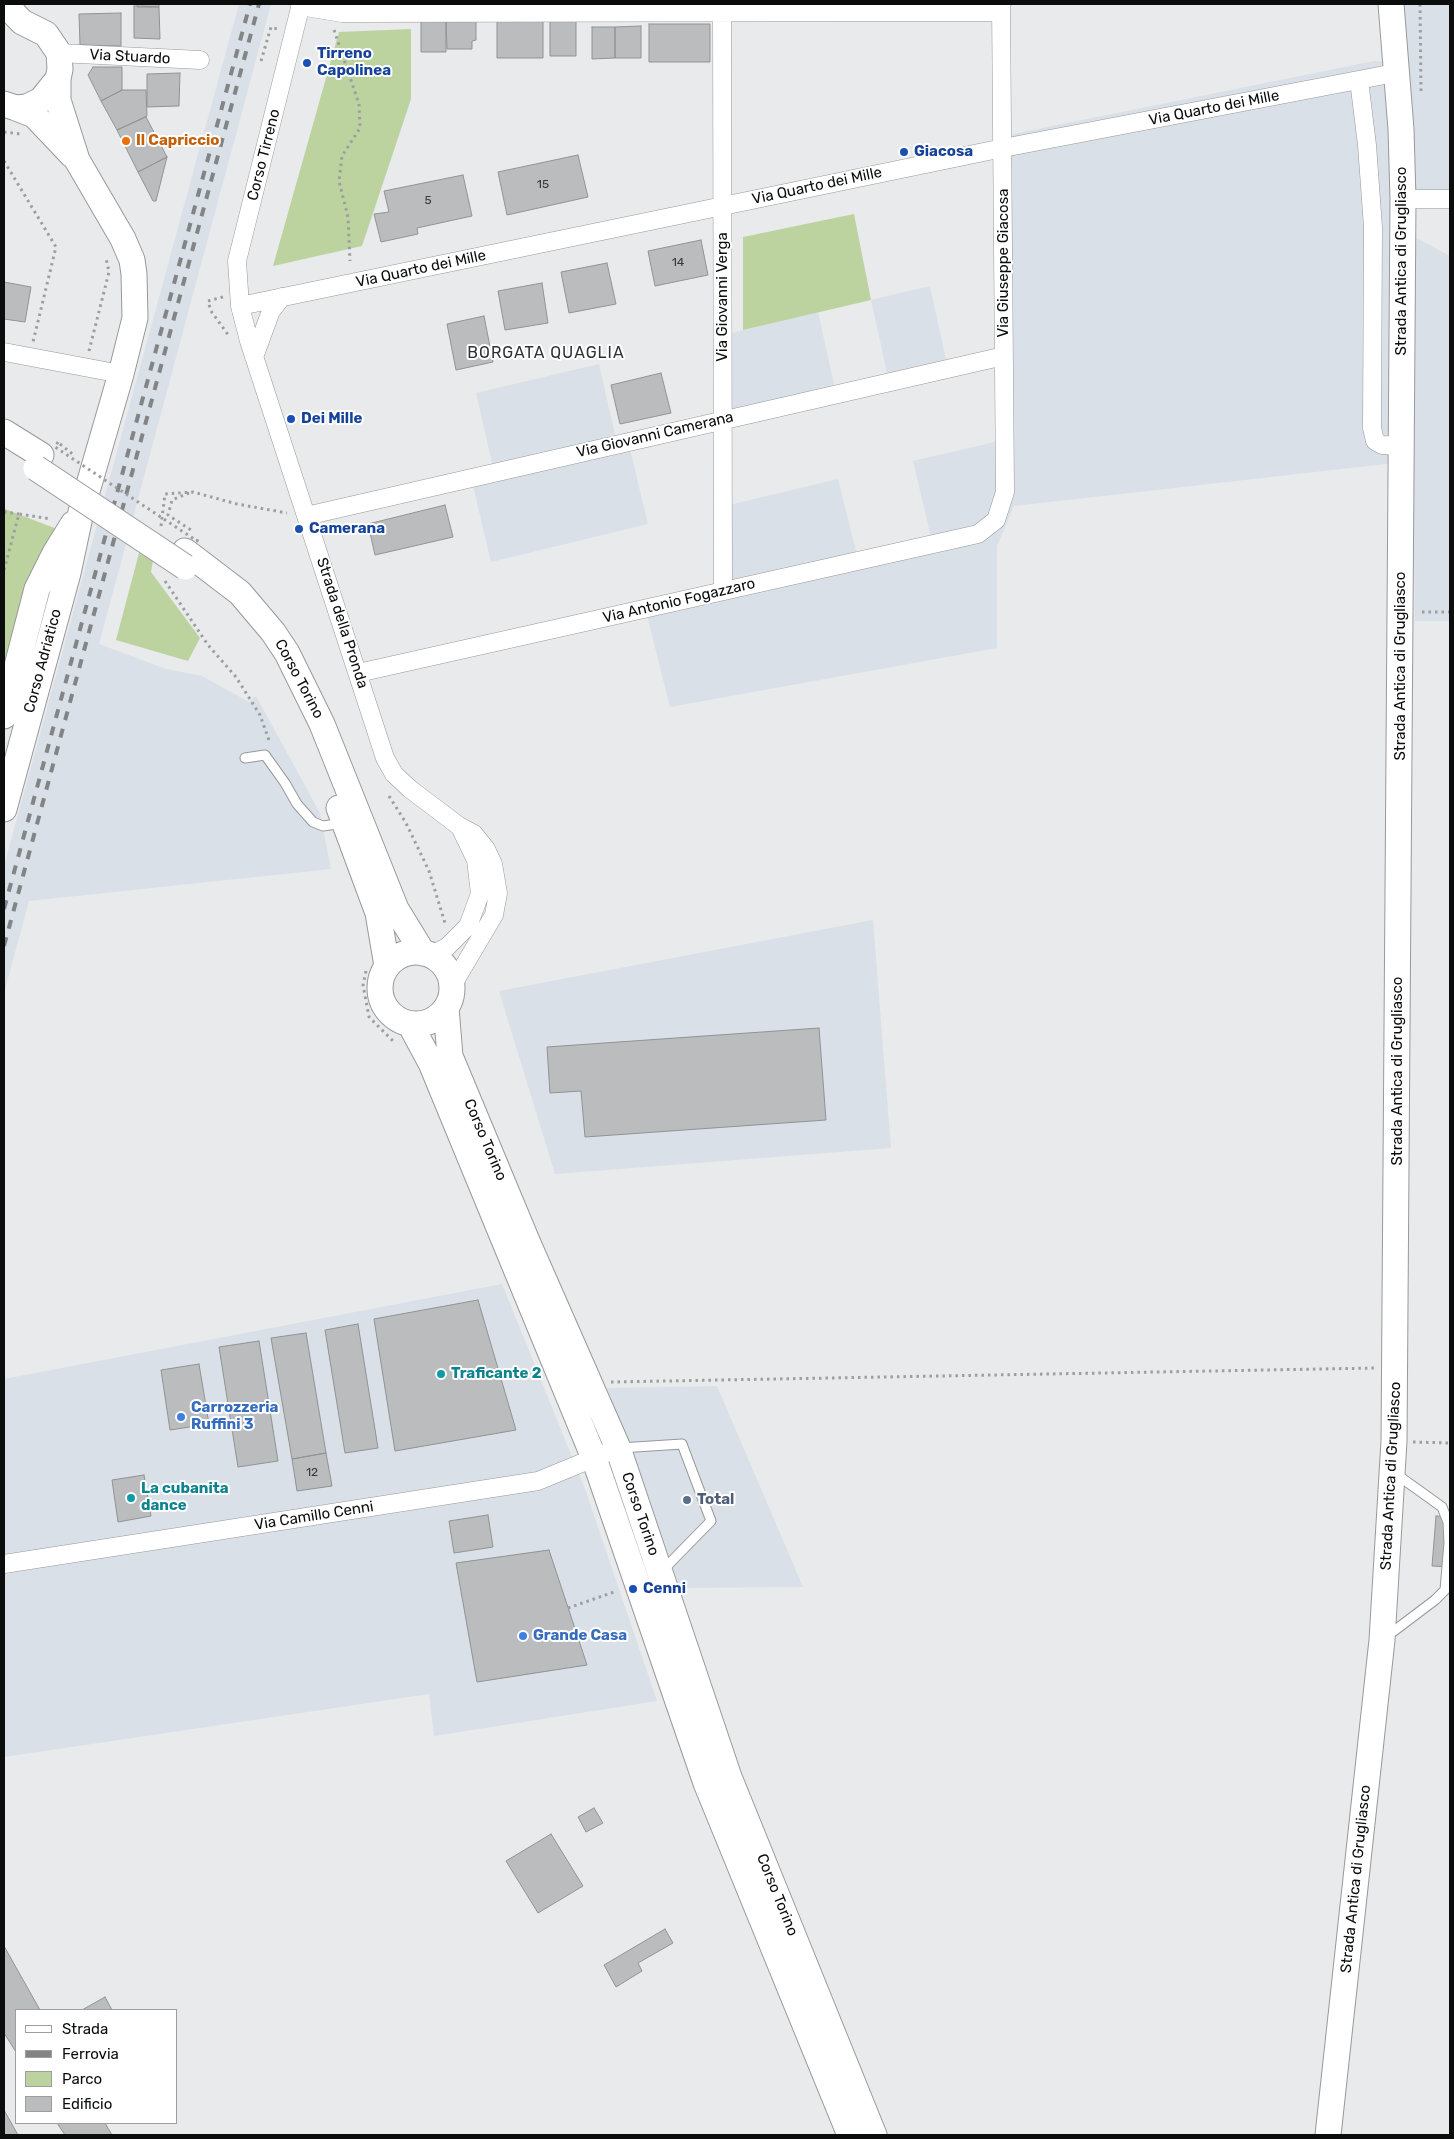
<!DOCTYPE html>
<html>
<head>
<meta charset="utf-8">
<style>
  body { margin:0 }
  #map { position:relative; width:1454px; height:2139px; overflow:hidden; background:#e9eaec; font-family:Rubik,sans-serif }
  canvas { display:block }
  .frame { position:absolute; inset:0; border:5px solid #0b0c0c; pointer-events:none }
  .legend { position:absolute; left:15px; top:2009px; width:162px; height:115px; box-sizing:border-box; background:#fff; border:1px solid #9d9e9e; margin:0; padding:6px 9px; list-style:none; font-size:15px; color:#0b0c0c }
  .legend li { display:flex; align-items:center; gap:10px; height:25px }
  .legend b { width:25px; border:1px solid #9d9e9e }
</style>
</head>
<body>
<div id="map">
<canvas width="1454" height="2139"></canvas>
<div class="frame"></div>
<ul class="legend">
<li><b style="height:6px;background:#fff"></b>Strada</li>
<li><b style="height:6px;background:#838485"></b>Ferrovia</li>
<li><b style="height:14px;background:#bcd3a0"></b>Parco</li>
<li><b style="height:14px;background:#babcbd"></b>Edificio</li>
</ul>
</div>
<script>
const c = document.querySelector('canvas').getContext('2d');
c.lineJoin = 'round';
function paint(path, color) { c.fillStyle = color; c.fill(path, 'evenodd'); }
const poly = rows => new Path2D(rows.map(r => 'M' + r).join(''));
function stroke(path, color, width, dash) { c.strokeStyle = color; c.lineWidth = width; c.lineCap = dash ? 'butt' : 'round'; c.setLineDash(dash || []); c.stroke(path); }
function write(font, color, halo, rows, align = 'center') {
  c.font = font + ' Rubik,sans-serif'; c.lineWidth = 4; c.setLineDash([]); c.textBaseline = 'middle'; c.strokeStyle = halo; c.fillStyle = color; for (const [text, x, y, turn = 0] of rows) {
    c.save(); c.translate(x, y); c.rotate((+turn || 0) * Math.PI / 180); c.textAlign = isNaN(turn) ? turn : align; if (halo) c.strokeText(text, 0, 0); c.fillText(text, 0, 0); c.restore();
  }
}
paint(poly([
  [239,4,271,4,99,644,166,669,202,676,249,702,256,696,320,813,331,869,29,901,4,993,4,866],
  [1404,4,1450,4,1450,206,1409,207],
  [1374,61,1395,63,1395,463,1014,506,997,546,997,648,670,707,647,615,728,597,729,505,838,479,857,555,931,537,913,461,999,441,997,156,1013,134],
  [1409,234,1450,256,1450,621,1415,621],
  [930,286,947,364,888,377,871,300],
  [818,312,835,389,729,414,728,334],
  [599,364,616,439,627,437,648,524,491,562,470,473,493,467,476,393],
  [873,920,891,1148,555,1174,499,991],
  [502,1284,585,1489,657,1701,434,1736,429,1694,4,1757,4,1379],
  [717,1386,803,1587,680,1588,630,1445,607,1388]
]), '#d9e0e7');
paint(poly([
  [411,29,411,99,362,246,273,266,339,32],
  [854,214,871,300,743,330,743,237],
  [5,509,57,529,4,679,4,511],
  [139,553,153,561,151,572,200,638,188,661,116,640]
]), '#bcd3a0');
const building = poly([
  [137,4,159,4,159,7,137,7,137,4],
  [134,6,159,7,160,39,134,38,134,6],
  [121,13,121,46,80,45,79,14,121,13],
  [497,20,543,20,543,58,497,58,497,20],
  [421,21,446,21,446,52,421,52,421,21],
  [446,21,476,21,476,40,472,41,472,49,447,49,446,21],
  [550,21,576,21,576,56,550,56,550,21],
  [649,24,710,24,710,62,649,62,649,24],
  [641,26,641,58,615,58,615,27,641,26],
  [592,27,615,27,615,58,592,59,592,27],
  [93,67,122,67,122,90,101,101,88,75,93,67],
  [180,73,179,106,147,107,147,74,180,73],
  [122,90,146,90,147,116,117,130,101,101,122,90],
  [146,117,167,157,138,172,117,130,146,117],
  [578,155,588,197,507,215,498,172,578,155],
  [167,157,156,201,153,201,138,172,167,157],
  [463,175,472,216,417,228,418,234,381,242,374,214,389,212,384,191,463,175],
  [701,240,708,275,655,286,648,251,701,240],
  [607,263,616,304,569,313,561,272,607,263],
  [4,282,31,287,25,322,4,319,4,282],
  [542,283,548,323,505,330,498,291,542,283],
  [484,316,493,362,456,370,447,324,484,316],
  [661,373,671,413,620,424,611,385,661,373],
  [445,505,453,537,375,555,368,524,445,505],
  [819,1028,826,1120,585,1137,581,1091,550,1093,547,1047,819,1028],
  [478,1300,516,1430,395,1451,374,1319,478,1300],
  [358,1324,378,1448,345,1453,325,1330,358,1324],
  [306,1333,326,1453,292,1459,271,1338,306,1333],
  [259,1341,278,1461,238,1467,219,1347,259,1341],
  [199,1364,209,1424,170,1430,161,1370,199,1364],
  [326,1453,332,1486,297,1491,292,1459,326,1453],
  [144,1475,151,1516,118,1522,112,1480,144,1475],
  [488,1515,493,1547,454,1553,449,1521,488,1515],
  [1436,1516,1450,1517,1450,1567,1432,1566,1436,1516],
  [549,1550,587,1665,477,1682,456,1563,549,1550],
  [594,1808,603,1823,586,1832,578,1817,594,1808],
  [551,1834,583,1886,538,1913,506,1861,551,1834],
  [665,1929,673,1943,638,1963,642,1971,616,1987,604,1965,665,1929],
  [4,1946,40,2010,16,2010,16,2052,4,2033,4,1946],
  [105,1997,112,2010,82,2010,105,1997],
  [4,2110,18,2135,4,2135,4,2110],
  [57,2123,105,2123,112,2135,65,2135,57,2123]
]);
paint(building, '#babcbd');
stroke(building, '#919394', 1);
const lane = poly([
  [245,758,265,755,285,783,297,804,313,822,323,826,344,823],
  [620,1448,682,1444,711,1521,662,1571],
  [1386,1637,1435,1600,1445,1590,1449,1543,1448,1522,1442,1507,1396,1474]
]);
const street = poly([
  [301,4,237,261,240,306,249,341,385,758,394,774,410,789,459,826,474,834,486,849,493,864,498,893,494,915,452,986],
  [722,4,723,591],
  [300,6,342,13,1001,12],
  [59,53,200,60],
  [1359,80,1367,145,1373,227,1372,428,1375,441,1382,445,1401,446],
  [1403,199,1450,199],
  [240,306,1003,148,1395,73],
  [4,352,121,374],
  [254,357,271,311,282,297],
  [306,516,1004,356],
  [358,673,978,534,996,520,1005,492,1001,4],
  [431,955,447,947,468,926,480,894,476,860,462,831],
  [4,1564,538,1481,618,1448]
]);
const secondary = poly([
  [4,104,16,108,27,107,41,100,58,79,60,69,59,53,46,34,22,22,5,4],
  [16,108,34,115,72,155],
  [4,432,41,455],
  [185,551,240,593,273,632,287,653,322,724,396,909,423,953],
  [4,716,37,589,55,553,73,524],
  [339,808,378,913,387,966],
  [4,809,68,573,81,512,121,374,135,318,134,274,132,260,123,239,77,160,58,100,58,79],
  '380 988a36 36 0 1 1 72 0a36 36 0 1 1-72 0Z',
  [446,1008,450,1056,527,1241,618,1448,729,1777,874,2135],
  [410,1024,431,1063,594,1458,706,1783,850,2135],
  [1328,2135,1382,1640,1394,1441,1403,199,1401,129,1391,4]
]);
stroke(lane, '#98999b', 11);
stroke(street, '#98999b', 19);
stroke(secondary, '#98999b', 27);
stroke(poly([
  [1420,4,1421,91],
  [334,30,359,104,360,128,342,156,339,181,348,217,350,261],
  [261,61,271,27,277,29],
  [4,132,20,134],
  [4,161,56,247,33,342],
  [223,297,208,301,211,311,229,336],
  [89,351,109,272,106,258],
  [60,444,75,456],
  [189,493,172,500,168,515,191,530],
  [4,512,19,514],
  [161,526,165,494,193,492,237,504,287,513],
  [4,570,19,514,51,519],
  [165,581,208,645,236,677,260,715,270,743],
  [1422,612,1450,612],
  [389,796,406,823,429,871,445,923],
  [366,971,363,985,369,1017,395,1043],
  [611,1382,1375,1368],
  [1413,1442,1450,1443],
  [568,1608,617,1591]
]), '#9d9e9f', 3, [2.5, 4]);
stroke(lane, '#fff', 9);
stroke(street, '#fff', 18);
stroke(secondary, '#fff', 25);
stroke(poly([
  [4,909,250,4],
  [4,946,259,4]
]), '#838485', 4, [9, 9]);
const secondaryBridge = poly([
  [36,468,185,567]
]);
stroke(secondaryBridge, '#98999b', 27, []);
stroke(poly([
  [58,442,55,447,197,541,199,536]
]), '#9d9e9f', 3, [2.5, 4]);
stroke(secondaryBridge, '#fff', 25);
for (const [x, y, r, color] of [
  [307,63,5,"#1a4fb4"],
  [126,141,5,"#e8710a"],
  [904,152,5,"#1a4fb4"],
  [291,419,5,"#1a4fb4"],
  [299,529,5,"#1a4fb4"],
  [441,1374,5,"#0f9aa8"],
  [181,1417,5,"#3f7fe0"],
  [131,1498,5,"#0f9aa8"],
  [687,1500,5,"#5c6f8a"],
  [633,1589,5,"#1a4fb4"],
  [523,1636,5,"#3f7fe0"]
]) { const dot = new Path2D(); dot.arc(x, y, r, 0, 2 * Math.PI); c.fillStyle = color; c.fill(dot); stroke(dot, '#fff', 2); }
write('12px', '#373838', null, [
  ["15",543,185],
  ["5",428,201],
  ["14",678,263],
  ["12",312,1473]
]);
write('bold 15px', '#164399', '#fff', [
  ["Tirreno",317,54],
  ["Capolinea",317,71],
  ["Giacosa",914,152],
  ["Dei Mille",301,419],
  ["Camerana",309,529],
  ["Cenni",643,1589]
], 'left');
write('15px', '#0b0c0c', '#fff', [
  ["Via Stuardo",130,57,3],
  ["Via Quarto dei Mille",1214,108,-11],
  ["Corso Tirreno",264,155,-76],
  ["Via Quarto dei Mille",817,186,-12],
  ["Strada Antica di Grugliasco",1402,261,-90],
  ["Via Giuseppe Giacosa",1004,263,-90],
  ["Via Quarto dei Mille",421,269,-12],
  ["Via Giovanni Verga",723,297,-90],
  ["Via Giovanni Camerana",655,435,-13],
  ["Via Antonio Fogazzaro",679,601,-13],
  ["Strada della Pronda",342,623,72],
  ["Corso Adriatico",43,661,-75],
  ["Strada Antica di Grugliasco",1401,666,-90],
  ["Corso Torino",299,679,62],
  ["Strada Antica di Grugliasco",1398,1071,-90],
  ["Corso Torino",485,1140,67],
  ["Strada Antica di Grugliasco",1391,1476,-87],
  ["Corso Torino",640,1514,71],
  ["Via Camillo Cenni",314,1516,-9],
  ["Strada Antica di Grugliasco",1356,1879,-84],
  ["Corso Torino",777,1895,68]
]);
write('bold 15px', '#c56008', '#fff', [
  ["Il Capriccio",136,141]
], 'left');
write('bold 15px', '#0d838f', '#fff', [
  ["Traficante 2",451,1374],
  ["La cubanita",141,1489],
  ["dance",141,1506]
], 'left');
write('bold 15px', '#366cbe', '#fff', [
  ["Carrozzeria",191,1408],
  ["Ruffini 3",191,1425],
  ["Grande Casa",533,1636]
], 'left');
write('bold 15px', '#4e5e75', '#fff', [
  ["Total",697,1500]
], 'left');
c.letterSpacing = '1px';
write('16px', '#303132', '#fff', [
  ["BORGATA QUAGLIA",546,353]
]);
c.letterSpacing = '0px';
</script>
</body>
</html>
